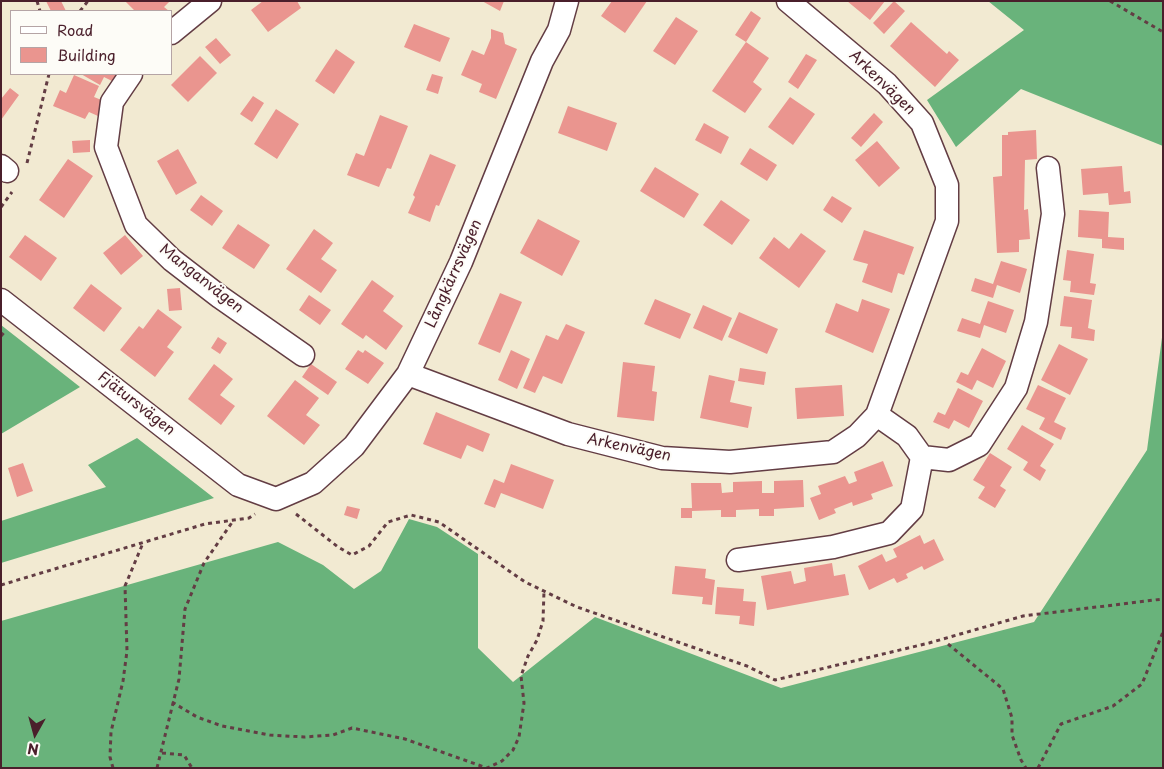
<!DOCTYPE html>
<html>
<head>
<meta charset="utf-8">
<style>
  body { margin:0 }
  #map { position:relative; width:1164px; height:769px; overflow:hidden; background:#f2ead2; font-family:"Playpen Sans",sans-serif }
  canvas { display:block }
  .frame { position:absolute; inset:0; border:2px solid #4a1f2b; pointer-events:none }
  .legend { position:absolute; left:10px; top:10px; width:162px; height:65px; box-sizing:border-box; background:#fdfcf7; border:1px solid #b5a4a5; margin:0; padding:6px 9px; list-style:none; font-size:15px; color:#4a1f2b }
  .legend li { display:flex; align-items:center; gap:10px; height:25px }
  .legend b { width:25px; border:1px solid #b5a4a5 }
  .north { position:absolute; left:10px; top:709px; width:50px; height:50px; -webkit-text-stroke:4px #fdfcf7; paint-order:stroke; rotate:187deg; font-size:14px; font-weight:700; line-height:20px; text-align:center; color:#4a1f2b }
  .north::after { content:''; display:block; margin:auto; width:18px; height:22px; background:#4a1f2b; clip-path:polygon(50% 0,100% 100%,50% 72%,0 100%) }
</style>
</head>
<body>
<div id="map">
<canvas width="1164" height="769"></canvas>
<div class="frame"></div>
<ul class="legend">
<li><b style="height:6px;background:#fff"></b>Road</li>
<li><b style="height:14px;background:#ea958f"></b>Building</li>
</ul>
<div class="north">N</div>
</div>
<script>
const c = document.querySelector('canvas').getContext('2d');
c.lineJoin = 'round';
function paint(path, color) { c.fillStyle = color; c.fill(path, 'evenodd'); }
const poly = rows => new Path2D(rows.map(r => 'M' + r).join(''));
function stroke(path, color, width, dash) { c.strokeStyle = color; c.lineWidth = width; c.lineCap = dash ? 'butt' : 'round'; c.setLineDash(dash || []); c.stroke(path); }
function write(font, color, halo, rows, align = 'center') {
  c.font = font + ' "Playpen Sans",sans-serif'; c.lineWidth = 4; c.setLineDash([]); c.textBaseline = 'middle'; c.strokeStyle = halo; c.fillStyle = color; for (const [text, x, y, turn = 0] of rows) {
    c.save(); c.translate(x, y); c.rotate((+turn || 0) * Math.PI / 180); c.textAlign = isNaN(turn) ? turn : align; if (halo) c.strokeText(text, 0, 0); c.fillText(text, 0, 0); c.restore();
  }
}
paint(poly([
  [988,1,1163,1,1163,146,1021,89,956,147,927,100,1024,30],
  [1,325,80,387,1,434],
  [1163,330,1163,768,1,768,1,621,278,542,323,565,354,589,381,571,409,519,437,527,478,554,478,648,513,682,595,617,781,688,1034,622,1147,450],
  [137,438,214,498,1,563,1,521,106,487,88,465]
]), '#69b37b');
paint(poly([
  [46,1,61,1,66,11,51,11],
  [125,1,170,1,164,7,169,11,135,11],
  [263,1,297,1,301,8,268,32,251,10],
  [482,1,504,1,500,11],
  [612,1,647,1,625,33,601,16],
  [847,1,885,1,870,20],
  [894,1,905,11,884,34,873,23],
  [751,11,761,18,746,42,735,35],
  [676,17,698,31,675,65,653,51],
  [911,22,947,54,949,51,959,60,935,87,890,46],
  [414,24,450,38,440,62,404,47],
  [491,29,503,33,505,44,517,49,496,99,479,92,482,84,461,75,472,50,484,55,491,38],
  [216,38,231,55,220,64,205,47],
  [746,42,769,58,753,82,762,89,745,113,712,91],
  [336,49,355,62,334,94,315,81],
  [806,54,817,60,798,89,788,82],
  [200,56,217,73,188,102,171,85],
  [81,74,119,74,114,82,104,77,100,85],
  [432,74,443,77,438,94,426,90],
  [74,75,99,86,94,97,104,101,98,116,89,112,85,119,53,106,60,90,66,93],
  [10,88,19,95,1,120,1,99],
  [253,96,264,103,252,122,240,114],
  [790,97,815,114,793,145,768,127],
  [568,106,617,123,607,151,558,133],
  [276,109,299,124,277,159,254,144],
  [874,113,883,122,861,147,851,138],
  [380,115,408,126,391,169,387,168,379,187,347,175,356,153,364,156],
  [704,123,729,137,721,154,695,140],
  [1036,130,1037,159,1025,160,1024,210,1028,209,1030,239,1019,240,1019,252,997,253,993,177,1002,176,1002,135,1008,135,1008,132],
  [90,140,90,152,73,153,72,141],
  [877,141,900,168,879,187,855,160],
  [750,148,777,165,767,181,740,164],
  [178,149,197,183,176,195,157,161],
  [430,154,456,165,439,206,436,205,430,222,408,213,415,197,413,195],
  [68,159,93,176,64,218,39,200],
  [1122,166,1124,192,1130,191,1131,203,1109,205,1108,193,1083,195,1081,169],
  [655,167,699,194,684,218,640,191],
  [201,195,223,211,212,226,190,210],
  [832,196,852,208,842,223,823,210],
  [721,200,750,220,732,245,703,225],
  [1079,210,1109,212,1108,237,1124,238,1124,250,1102,248,1102,239,1078,237],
  [538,219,580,241,562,276,520,253],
  [238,224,270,245,254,269,222,248],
  [314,229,333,243,321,259,337,270,321,293,286,269],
  [864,230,914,247,904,275,898,273,892,293,862,282,868,264,853,260],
  [801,233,826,251,799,288,759,258,774,237,789,249],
  [25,235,57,258,41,281,9,257],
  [125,235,143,256,121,275,103,253],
  [1067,250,1094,254,1090,283,1096,284,1094,295,1070,292,1071,281,1063,280],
  [1001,261,1027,269,1020,293,997,285,993,298,971,291,975,278,993,284],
  [372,280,394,296,383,311,403,326,386,350,366,335,363,339,341,324],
  [91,284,122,308,104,332,73,308],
  [180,288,182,310,169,311,167,289],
  [500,293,522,302,500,353,478,344],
  [309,295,331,310,320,325,299,310],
  [1064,296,1092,300,1088,328,1095,330,1094,341,1071,338,1072,327,1060,326],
  [655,299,691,314,680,339,644,324],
  [862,299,890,309,873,353,825,332,836,303,858,312],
  [988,301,1014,310,1006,333,984,325,980,338,957,331,962,318,980,324],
  [703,305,732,318,722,341,693,328],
  [158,309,182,327,167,347,174,352,155,377,120,350,139,326,143,329],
  [739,312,778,329,767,354,728,337],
  [566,324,585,332,562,384,543,376,535,393,523,388,546,335,558,340],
  [218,337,227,343,220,354,211,348],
  [1059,344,1088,359,1070,395,1041,380],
  [982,348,1006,361,993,388,977,380,972,390,956,382,961,372,968,375],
  [358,350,363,353,365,350,384,363,368,384,345,369],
  [511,350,530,359,517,389,498,380],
  [623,362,655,366,652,391,657,392,654,421,617,417],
  [214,364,233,379,220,395,235,406,221,425,188,399],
  [311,364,337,382,328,395,302,377],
  [740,368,766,372,764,385,738,381],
  [709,375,735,381,730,402,752,407,748,428,700,418],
  [295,380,319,398,306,415,320,425,304,445,267,416],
  [842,385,844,416,797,419,795,388],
  [1038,385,1066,398,1054,422,1066,428,1061,440,1039,429,1045,418,1026,409],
  [958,388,983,401,969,428,954,420,949,429,933,422,938,412,945,415],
  [436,412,490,434,483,452,467,445,461,459,423,444],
  [1022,425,1054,444,1040,466,1046,470,1040,481,1023,470,1028,462,1007,449],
  [990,453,1012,467,1000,486,1006,490,995,508,978,498,985,487,973,480],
  [883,461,893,486,871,494,873,499,853,506,852,502,834,509,836,513,819,520,810,498,821,494,818,486,845,476,849,484,857,481,854,472],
  [23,463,33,491,17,497,8,468],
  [511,464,554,480,543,509,501,493,495,508,484,504,494,479,504,483],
  [803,480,804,507,774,509,774,516,759,516,759,509,736,510,736,517,721,517,721,510,692,511,692,518,681,518,681,508,692,508,691,483,721,483,722,493,733,492,733,482,762,481,762,493,774,493,774,481],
  [347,506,360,509,357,519,344,515],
  [920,535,924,544,934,539,944,560,924,570,922,566,906,574,908,578,897,583,894,578,869,590,858,566,882,554,886,562,897,557,893,549],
  [832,563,834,576,845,574,849,595,767,610,761,576,791,571,794,584,806,581,804,568],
  [675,566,706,569,705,578,715,580,712,605,702,604,703,597,672,594],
  [717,587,744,589,743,601,756,602,754,626,739,624,740,616,715,614]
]), '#ea958f');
const minor = poly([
  [171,33,210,1],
  [131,74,112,102,106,147,136,225,172,260,220,297,303,355],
  [1,166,7,171],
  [1,300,238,485,276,499,313,483,354,446,408,374,461,262,542,61,559,30,567,1],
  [408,374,568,434,662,458,730,462,833,452,857,436,877,415,947,221,947,185,922,123,887,84,788,1],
  [877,415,907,436,922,457,949,460,979,445,1016,388,1036,322,1053,214,1048,168],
  [738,560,833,547,889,533,912,509,922,457]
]);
stroke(minor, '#633d44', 25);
stroke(poly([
  [37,1,40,11],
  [1110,1,1163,32],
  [80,11,88,1],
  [27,163,49,74],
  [1,207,12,192],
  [1,336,6,330],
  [296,514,338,547,352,555,369,546,388,522,411,515,439,522,525,582,577,607,747,666,775,680,929,643,1023,616,1163,599],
  [1,585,205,524,249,518,255,514],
  [948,644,1003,689,1012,718,1012,735,1021,760,1026,768],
  [172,702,197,717,222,726,270,735,304,737,333,735,352,728,405,739,487,768,502,761,513,750,519,737,524,703,521,676,528,656,537,640,543,621,544,591],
  [162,753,184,755,192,768],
  [113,768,110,757,111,732,123,681,127,651,125,586,143,543],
  [157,768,179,679,185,609,204,563,233,521],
  [1038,768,1061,724,1113,706,1142,684,1163,632]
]), '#633d44', 3, [4, 4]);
stroke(minor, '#fff', 22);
write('15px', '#4a1f2b', '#fdfcf7', [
  ["Arkenvägen",882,83,44],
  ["Långkärrsvägen",454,274,-66],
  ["Manganvägen",201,279,38],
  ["Fjätursvägen",136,404,38],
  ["Arkenvägen",629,448,12]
]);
</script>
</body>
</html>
